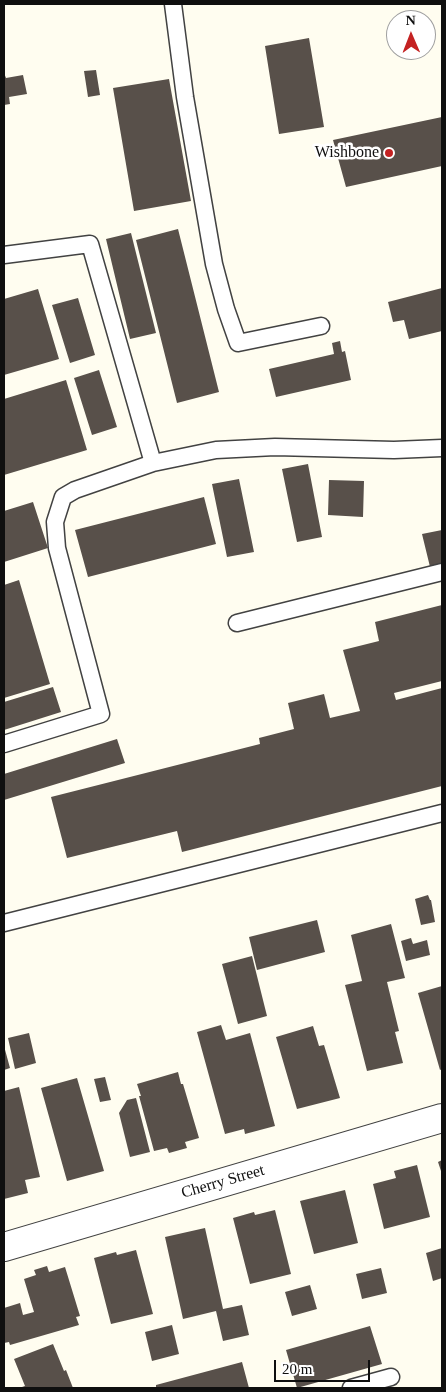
<!DOCTYPE html>
<html>
<head>
<meta charset="utf-8">
<style>
  body { margin:0 }
  #map { position:relative; width:446px; height:1392px; overflow:hidden; background:#fffdf0; font-family:"Times New Roman",serif }
  canvas { display:block }
  .frame { position:absolute; inset:0; border:5px solid #0f0f0f; pointer-events:none }
  .north { position:absolute; left:386px; top:10px; width:50px; height:50px; box-sizing:border-box; background:#fff; border:1px solid #9f9f9f; border-radius:50%; rotate:359deg; font-size:14px; font-weight:700; line-height:20px; text-align:center; color:#0f0f0f }
  .north::after { content:''; display:block; margin:auto; width:18px; height:22px; background:#c42222; clip-path:polygon(50% 0,100% 100%,50% 72%,0 100%) }
  .scale { position:absolute; left:274px; top:1360px; width:96px; height:22px; box-sizing:border-box; border:2px solid #0f0f0f; border-top:0; padding-left:6px; font-size:15px; line-height:18px; white-space:nowrap; color:#0f0f0f; -webkit-text-stroke:4px #fff; paint-order:stroke }
</style>
</head>
<body>
<div id="map">
<canvas width="446" height="1392"></canvas>
<div class="frame"></div>
<div class="north">N</div>
<div class="scale">20 m</div>
</div>
<script>
const c = document.querySelector('canvas').getContext('2d');
c.lineJoin = 'round';
function paint(path, color) { c.fillStyle = color; c.fill(path, 'evenodd'); }
const poly = rows => new Path2D(rows.map(r => 'M' + r).join(''));
function stroke(path, color, width, dash) { c.strokeStyle = color; c.lineWidth = width; c.lineCap = dash ? 'butt' : 'round'; c.setLineDash(dash || []); c.stroke(path); }
function write(font, color, halo, rows, align = 'center') {
  c.font = font + ' "Times New Roman",serif'; c.lineWidth = 5; c.setLineDash([]); c.textBaseline = 'middle'; c.strokeStyle = halo; c.fillStyle = color; for (const [text, x, y, turn = 0] of rows) {
    c.save(); c.translate(x, y); c.rotate((+turn || 0) * Math.PI / 180); c.textAlign = isNaN(turn) ? turn : align; if (halo) c.strokeText(text, 0, 0); c.fillText(text, 0, 0); c.restore();
  }
}
paint(poly([
  [309,38,324,127,279,134,265,46],
  [96,70,100,95,88,97,84,71],
  [4,73,6,78,23,75,27,94,9,97,10,104,4,105],
  [169,79,191,201,134,211,113,88],
  [442,117,442,166,346,187,333,140],
  [178,229,219,392,177,403,136,240],
  [131,233,156,333,130,339,106,239],
  [442,288,442,331,409,339,404,320,393,322,388,302],
  [38,289,59,359,4,375,4,299],
  [78,298,95,355,70,363,52,305],
  [340,341,342,352,345,351,351,380,276,397,269,369,334,354,332,343],
  [99,370,117,427,92,435,74,378],
  [66,380,87,450,4,475,4,399],
  [308,464,322,537,297,542,282,469],
  [239,479,254,552,227,557,212,484],
  [329,480,364,481,363,517,328,515],
  [204,497,216,544,88,577,75,530],
  [33,502,48,548,4,562,4,511],
  [442,530,442,568,431,571,422,534],
  [19,580,50,684,4,698,4,585],
  [442,605,442,681,394,693,396,700,442,688,442,786,182,852,177,831,67,858,51,797,260,744,259,738,294,729,288,703,324,694,330,718,360,711,343,650,379,641,375,622],
  [53,687,61,712,4,730,4,702],
  [117,739,125,763,4,800,4,774],
  [428,895,430,900,431,900,435,922,421,925,415,899],
  [317,920,325,952,257,970,249,937],
  [391,924,405,978,387,982,399,1031,395,1032,403,1063,367,1071,345,985,362,981,351,935],
  [411,938,413,944,427,940,430,955,406,961,401,941],
  [252,956,267,1016,238,1024,222,964],
  [442,986,442,1069,440,1070,418,993],
  [221,1025,226,1040,250,1033,275,1126,245,1134,244,1129,225,1134,197,1032],
  [313,1026,319,1046,324,1045,340,1098,297,1109,276,1037],
  [29,1033,36,1063,15,1069,8,1038],
  [4,1046,10,1068,4,1070],
  [178,1072,181,1084,183,1084,199,1138,185,1142,187,1148,169,1153,167,1148,154,1151,139,1096,141,1096,137,1084],
  [105,1077,111,1100,100,1102,94,1079],
  [77,1078,104,1171,67,1181,41,1088],
  [19,1087,40,1177,25,1180,28,1193,4,1199,4,1091],
  [136,1098,150,1152,130,1157,119,1113,127,1100],
  [442,1160,442,1174,438,1162],
  [417,1165,430,1217,384,1229,373,1184,396,1178,394,1171],
  [345,1190,358,1243,314,1254,300,1201],
  [275,1210,291,1274,250,1284,233,1218,254,1212,255,1215],
  [205,1228,223,1309,242,1305,249,1335,223,1341,216,1311,183,1319,165,1237],
  [442,1248,442,1278,433,1281,426,1253],
  [136,1250,153,1314,111,1324,94,1258,116,1252,117,1255],
  [47,1266,49,1272,65,1267,80,1316,76,1317,79,1325,10,1345,9,1342,4,1343,4,1308,20,1303,23,1315,34,1312,24,1279,36,1275,34,1270],
  [381,1268,387,1293,362,1299,356,1274],
  [310,1285,317,1309,292,1316,285,1292],
  [172,1325,179,1354,152,1361,145,1332],
  [370,1326,382,1364,297,1388,286,1350],
  [53,1344,64,1371,66,1370,73,1388,19,1388,25,1386,14,1359],
  [242,1362,249,1388,156,1388,156,1385]
]), '#58504a');
const lane = poly([
  [173,4,185,97,214,264,226,309,238,343,321,326],
  [4,255,90,244,153,463,75,490,63,497,55,522,57,548,101,714,4,744],
  [153,463,216,450,275,447,394,450,442,448],
  [237,623,442,572],
  [4,923,442,813],
  [351,1388,391,1377]
]);
const street = poly([
  [4,1247,442,1118]
]);
stroke(lane, '#424242', 19);
stroke(street, '#424242', 30);
stroke(lane, '#fff', 16);
stroke(street, '#fff', 28);
for (const [x, y, r, color] of [
  [389,153,5,"#c42222"]
]) { const dot = new Path2D(); dot.arc(x, y, r, 0, 2 * Math.PI); c.fillStyle = color; c.fill(dot); stroke(dot, '#fff', 2); }
write('16px', '#0f0f0f', '#fff', [
  ["Wishbone",379,153]
], 'right');
write('16px', '#0f0f0f', '#fff', [
  ["Cherry Street",223,1182,-16]
]);
</script>
</body>
</html>
